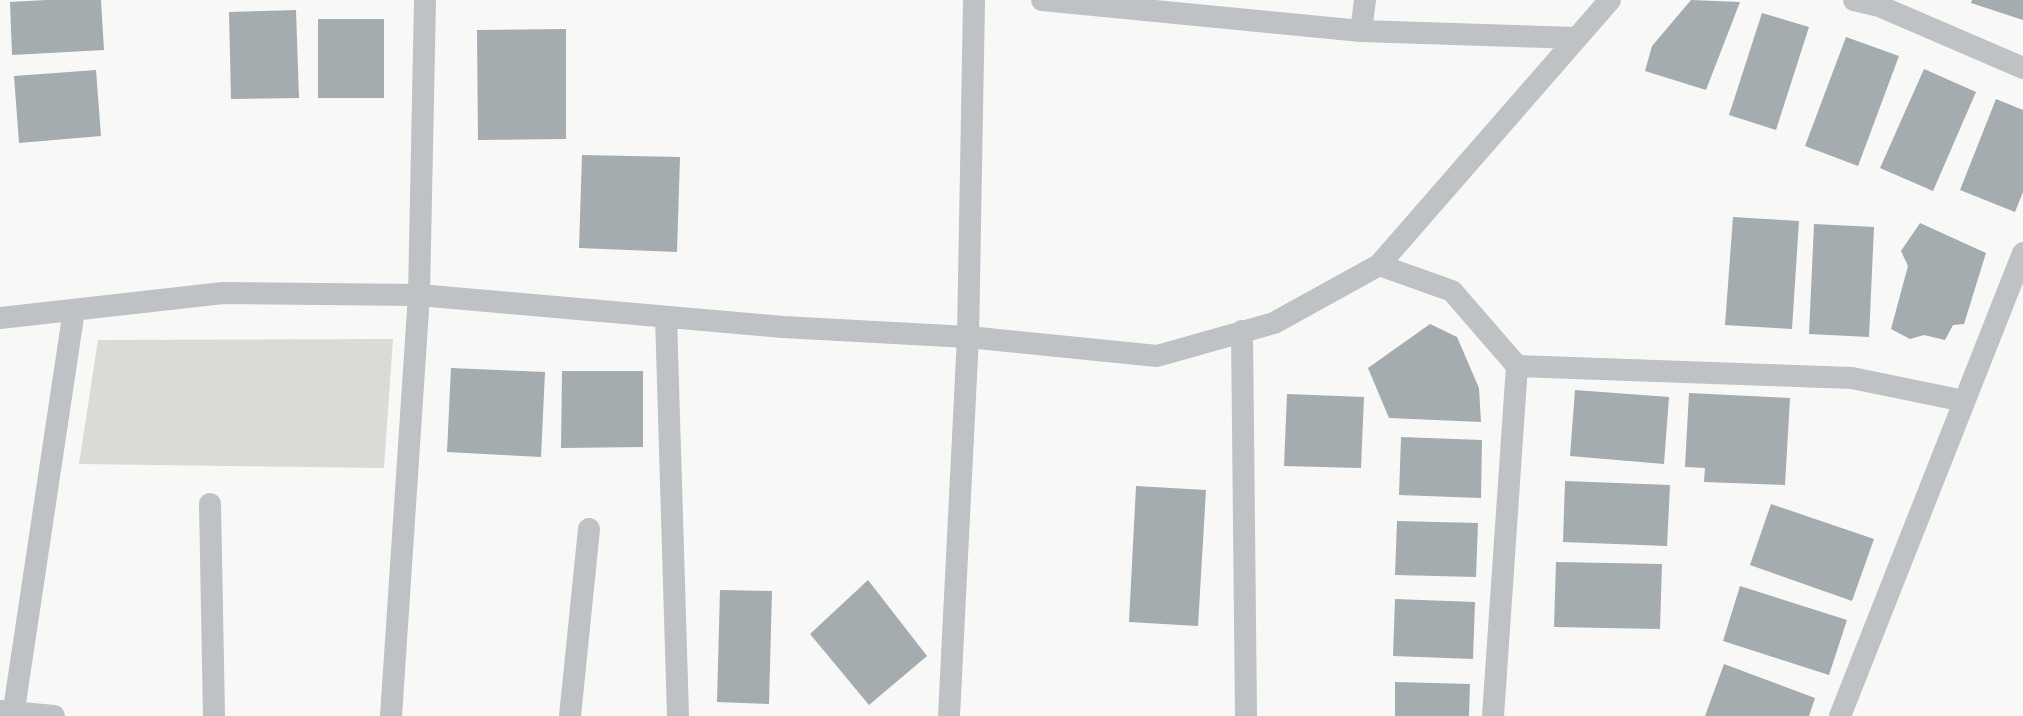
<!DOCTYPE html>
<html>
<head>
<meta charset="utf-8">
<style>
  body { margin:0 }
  canvas { display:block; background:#f8f8f6 }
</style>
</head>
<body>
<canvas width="2023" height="716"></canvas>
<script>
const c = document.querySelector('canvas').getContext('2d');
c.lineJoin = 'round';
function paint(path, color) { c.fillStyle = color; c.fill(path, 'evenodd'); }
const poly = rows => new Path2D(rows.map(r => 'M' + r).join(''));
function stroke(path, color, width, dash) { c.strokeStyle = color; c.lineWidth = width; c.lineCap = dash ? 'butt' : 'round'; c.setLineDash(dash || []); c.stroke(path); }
paint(poly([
  [393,339,384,468,79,464,98,340]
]), '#d8dcd5');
paint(poly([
  [46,0,101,0,104,50,12,55,10,2],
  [1691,0,1740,2,1706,90,1645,71,1652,46],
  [1972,0,2023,0,2023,20,1971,3],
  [296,10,299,98,231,99,229,12],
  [1762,13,1809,27,1776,130,1729,115],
  [318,19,384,19,384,98,318,98],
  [566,29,566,139,478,140,477,30],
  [1846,37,1899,56,1858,166,1805,146],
  [1924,69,1976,92,1933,191,1880,168],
  [96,70,101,136,19,143,14,76],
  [1996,99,2023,110,2023,192,2015,212,1960,190],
  [582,155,680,157,677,252,579,248],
  [1733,217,1799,221,1792,329,1725,325],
  [1920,223,1986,253,1964,324,1953,325,1945,340,1924,335,1910,339,1891,329,1908,266,1901,251],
  [1814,224,1874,227,1869,337,1809,334],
  [1430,324,1457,337,1479,388,1481,422,1389,418,1368,368],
  [451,368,545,372,541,457,447,452],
  [562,371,643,371,643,447,561,448],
  [1575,390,1669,397,1664,464,1570,456],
  [1689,393,1790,398,1785,485,1704,482,1705,468,1685,467],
  [1287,394,1364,397,1361,468,1284,466],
  [1401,437,1482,440,1481,498,1399,495],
  [1565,481,1670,485,1667,546,1563,542],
  [1136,486,1206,490,1198,626,1129,622],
  [1771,504,1874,539,1852,601,1750,565],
  [1397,521,1478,523,1476,577,1395,575],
  [1556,562,1662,564,1660,629,1554,627],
  [868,580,927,656,869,705,810,634],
  [1740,586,1847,620,1829,675,1723,641],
  [720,590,772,591,769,704,717,702],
  [1395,599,1475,602,1473,659,1393,656],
  [1724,664,1815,698,1809,716,1705,716],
  [1395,682,1470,684,1469,716,1395,716]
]), '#a4acb0');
stroke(poly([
  [1042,0,1361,31,1576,38],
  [1854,0,1879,6,2023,68],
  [1361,31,1365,0],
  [1379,265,1452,291,1517,366,1852,378,1964,401],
  [666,317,678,716],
  [0,318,223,293,419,295,783,327,968,337,1157,356,1274,323,1379,265,1610,0],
  [1242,331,1246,716],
  [210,504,214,716],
  [0,711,54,716],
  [13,716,74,310],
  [391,716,419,295,425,0],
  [570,716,589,529],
  [949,716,968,337,974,0],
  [1493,716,1517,366],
  [1840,716,2023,253]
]), '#bec2c5', 22);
</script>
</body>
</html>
